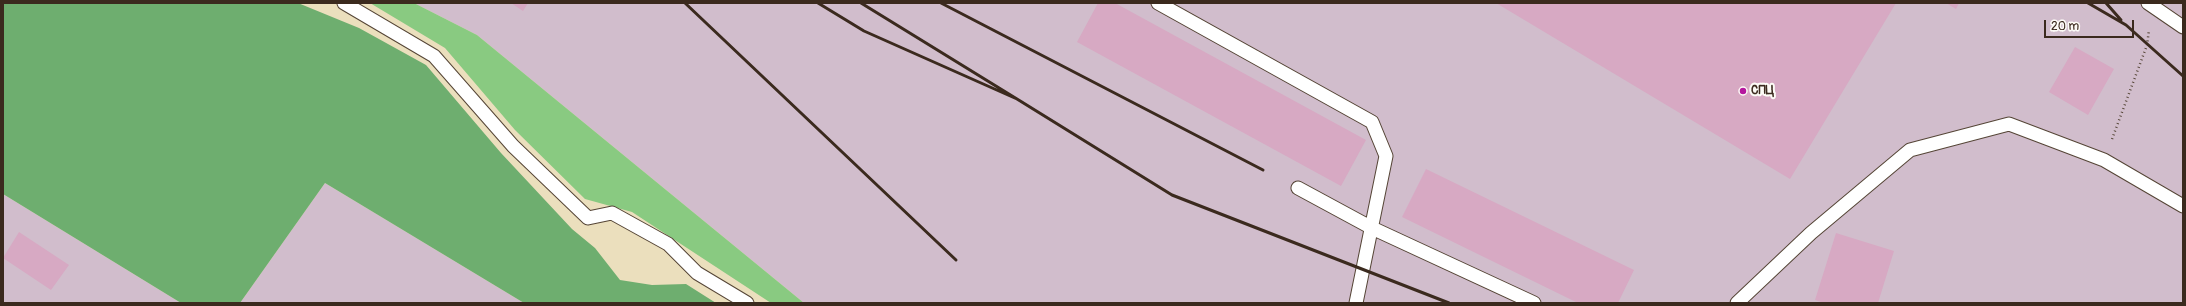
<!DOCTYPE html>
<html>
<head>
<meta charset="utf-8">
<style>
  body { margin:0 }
  #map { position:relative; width:2186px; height:306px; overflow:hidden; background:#ebdfbd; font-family:Pangolin,sans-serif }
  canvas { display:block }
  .frame { position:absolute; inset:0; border:4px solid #3b2a1e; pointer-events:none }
  .scale { position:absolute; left:2044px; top:20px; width:90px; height:18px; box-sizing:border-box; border:2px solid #3b2a1e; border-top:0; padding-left:5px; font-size:12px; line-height:14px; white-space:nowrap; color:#3b2a1e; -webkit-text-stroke:3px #fdfcf7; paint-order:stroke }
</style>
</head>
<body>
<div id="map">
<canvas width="2186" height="306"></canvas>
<div class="frame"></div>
<div class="scale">20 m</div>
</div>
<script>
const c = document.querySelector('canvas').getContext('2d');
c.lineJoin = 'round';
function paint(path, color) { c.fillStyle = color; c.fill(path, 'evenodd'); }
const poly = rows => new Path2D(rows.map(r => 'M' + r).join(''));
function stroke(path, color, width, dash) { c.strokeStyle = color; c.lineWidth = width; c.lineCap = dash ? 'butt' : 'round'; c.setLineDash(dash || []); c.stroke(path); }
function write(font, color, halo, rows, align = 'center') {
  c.font = font + ' Pangolin,sans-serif'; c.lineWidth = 4; c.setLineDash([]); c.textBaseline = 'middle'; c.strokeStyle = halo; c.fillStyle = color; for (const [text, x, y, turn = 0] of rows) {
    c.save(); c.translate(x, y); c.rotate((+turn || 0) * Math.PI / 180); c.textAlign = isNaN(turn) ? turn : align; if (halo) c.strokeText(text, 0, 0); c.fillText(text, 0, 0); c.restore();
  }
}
paint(poly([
  [414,3,2183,3,2183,303,804,303,477,35],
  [325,183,524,303,240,303],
  [3,194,181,303,3,303]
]), '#d1bdcc');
paint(poly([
  [370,3,414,3,477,35,804,303,771,303,632,212,585,199,515,130,445,48]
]), '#89ca81');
paint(poly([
  [3,3,298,3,359,28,426,65,501,153,572,229,595,248,620,280,652,285,686,284,716,303,524,303,325,183,240,303,181,303,3,194]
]), '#6eae6f');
paint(poly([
  [511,3,528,3,523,11],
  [1098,3,1115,3,1366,140,1341,186,1077,42],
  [1496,3,1896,3,1790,179],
  [1946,3,1959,3,1956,9],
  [2075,47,2114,69,2088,115,2049,92],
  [1426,169,1634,270,1618,303,1578,303,1402,217],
  [19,232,69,265,51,290,3,258],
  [1836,233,1894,251,1878,303,1824,303,1815,300]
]), '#d7a9c3');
const service = poly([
  [344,3,434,56,513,146,588,218,612,213,668,244,697,273,747,303],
  [1158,3,1372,122,1386,156,1356,303],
  [2148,3,2183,27],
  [1298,188,1372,228,1534,303],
  [1737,303,1811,233,1910,150,2009,124,2104,160,2183,206]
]);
stroke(service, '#554536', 15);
stroke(poly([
  [2112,139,2147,45,2149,30]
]), '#554536', 2.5, [1, 3]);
stroke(service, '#fff', 13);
stroke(poly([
  [685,3,956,260],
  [818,3,864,31,1017,99,861,3],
  [941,3,1263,170],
  [2088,3,2126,25,2183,76],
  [2106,3,2121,20],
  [1017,99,1172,195,1449,303]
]), '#3b2a1e', 3);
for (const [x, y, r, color] of [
  [1743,91,4,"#b5179e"]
]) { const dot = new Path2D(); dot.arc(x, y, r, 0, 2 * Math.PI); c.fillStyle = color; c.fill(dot); stroke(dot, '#fdfcf7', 1.5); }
write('bold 12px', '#3b2a1e', '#fdfcf7', [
  ["СПЦ",1751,91]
], 'left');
</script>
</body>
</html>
